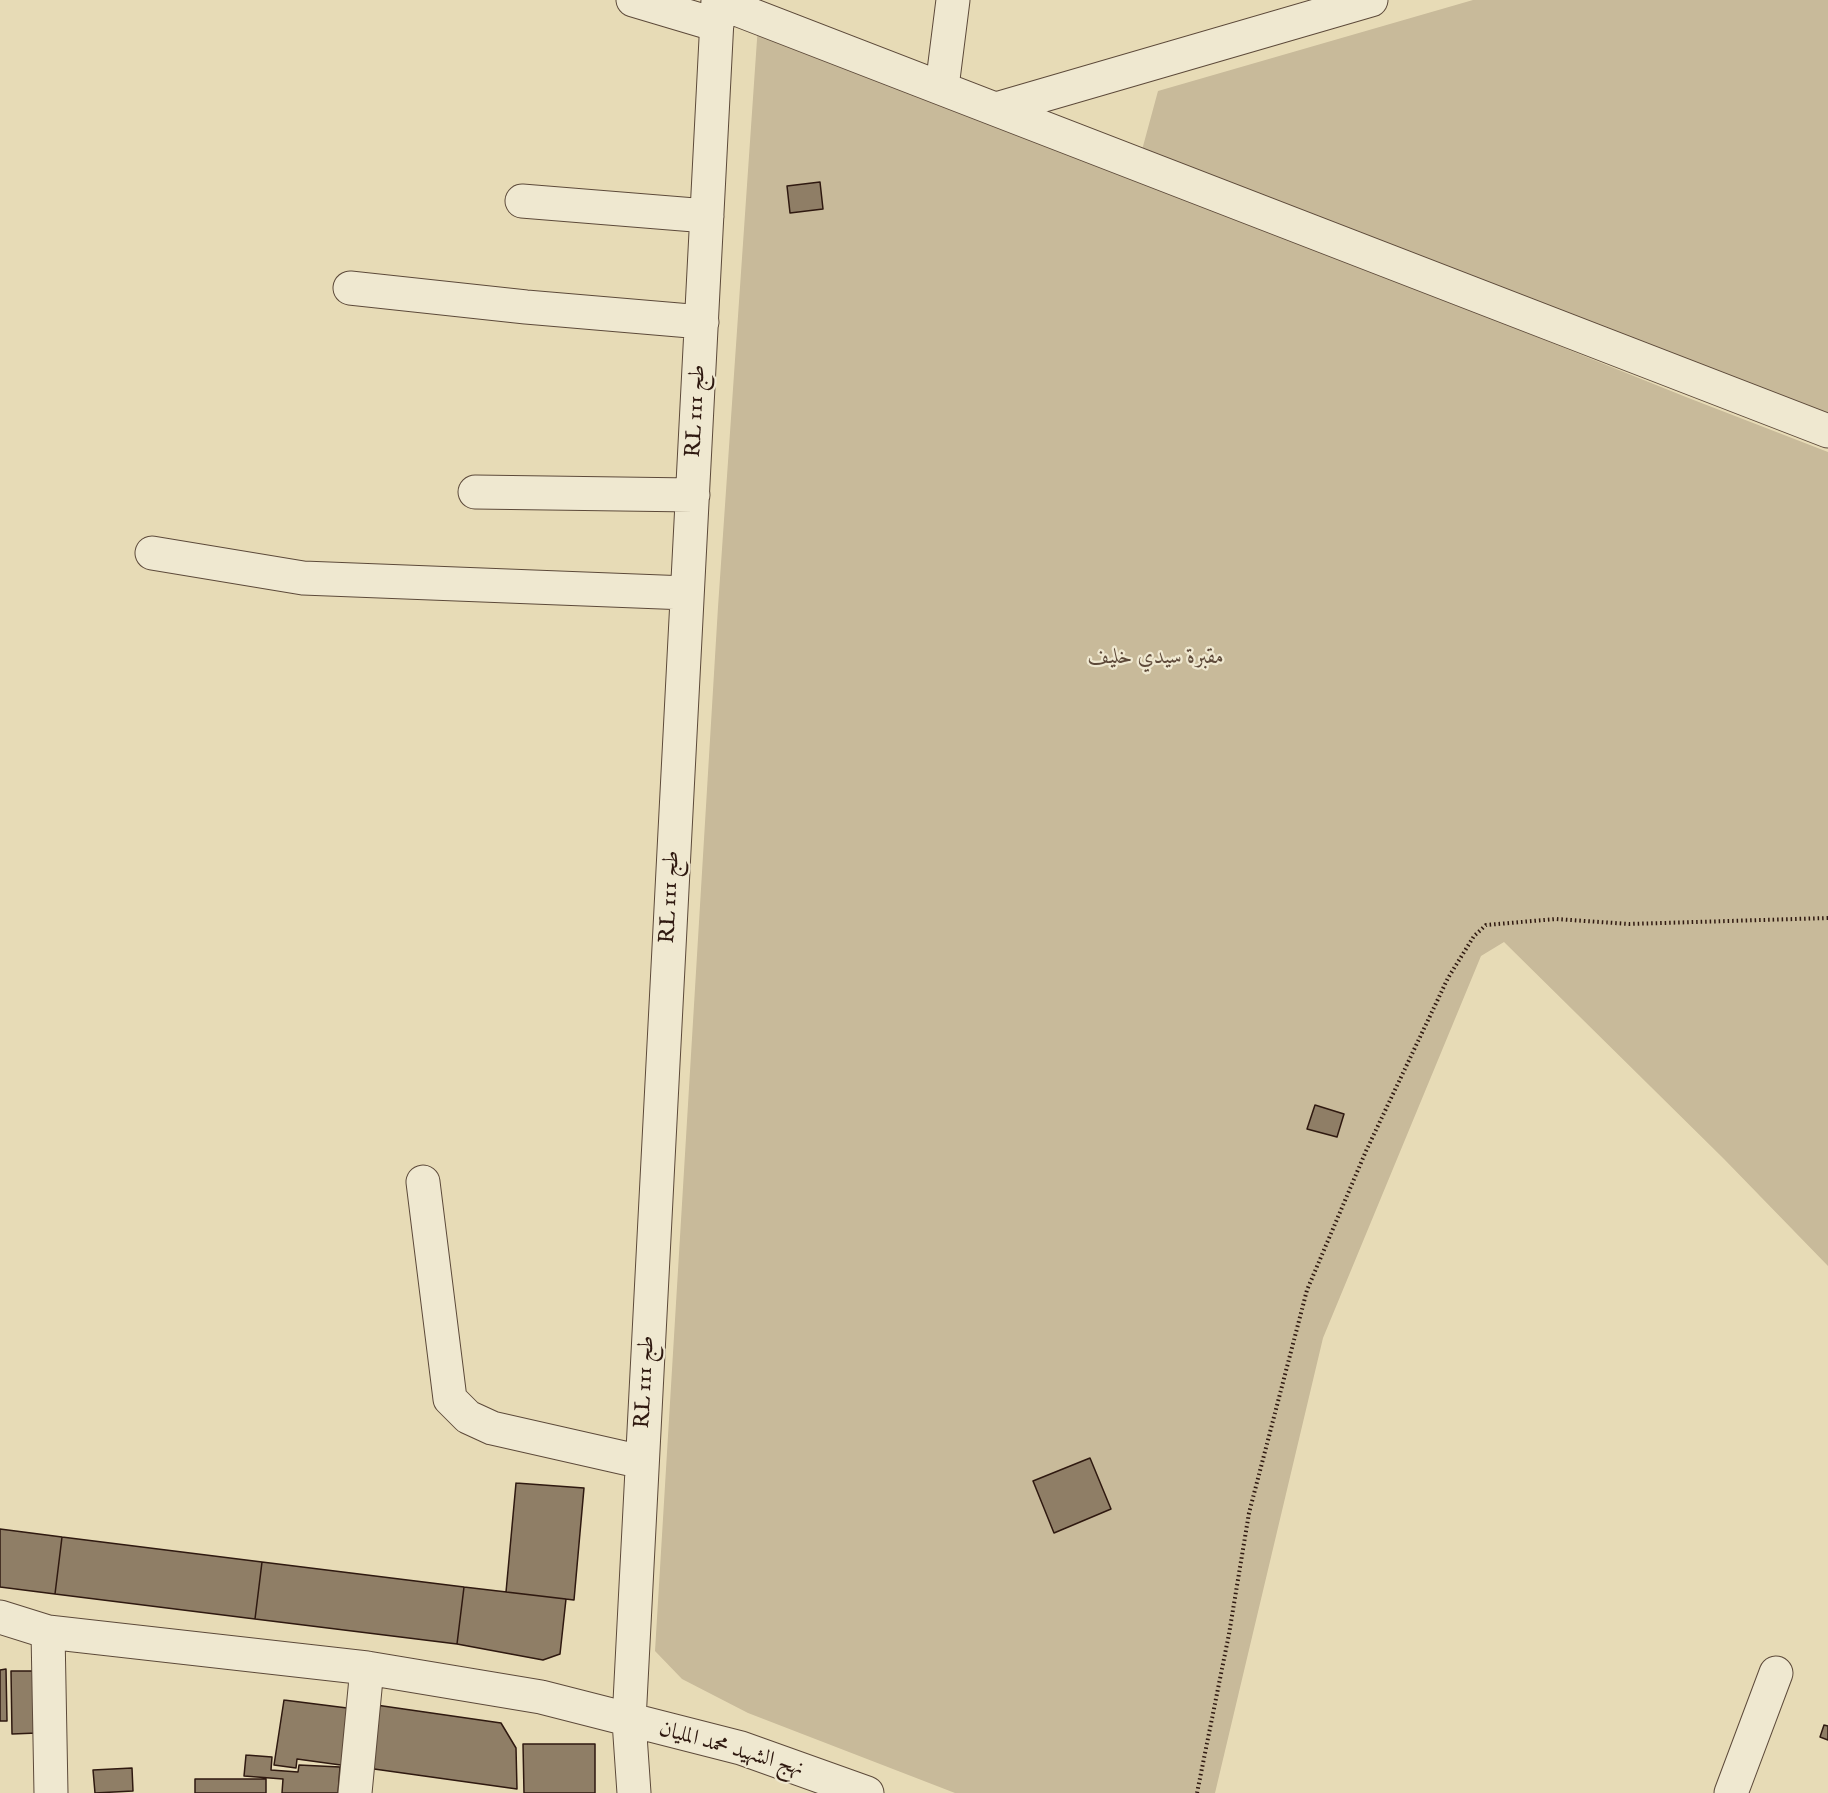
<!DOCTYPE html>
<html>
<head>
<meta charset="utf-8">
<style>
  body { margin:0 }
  canvas { display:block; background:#e7dbb6 }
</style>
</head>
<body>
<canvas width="1828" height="1793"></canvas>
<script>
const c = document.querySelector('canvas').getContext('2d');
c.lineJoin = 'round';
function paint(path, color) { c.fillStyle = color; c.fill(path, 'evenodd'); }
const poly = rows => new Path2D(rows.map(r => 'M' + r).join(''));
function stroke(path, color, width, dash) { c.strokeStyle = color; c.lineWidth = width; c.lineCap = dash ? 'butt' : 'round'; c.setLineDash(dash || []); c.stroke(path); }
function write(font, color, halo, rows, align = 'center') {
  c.font = font + ' "IM FELL English",Amiri,serif'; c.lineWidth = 4.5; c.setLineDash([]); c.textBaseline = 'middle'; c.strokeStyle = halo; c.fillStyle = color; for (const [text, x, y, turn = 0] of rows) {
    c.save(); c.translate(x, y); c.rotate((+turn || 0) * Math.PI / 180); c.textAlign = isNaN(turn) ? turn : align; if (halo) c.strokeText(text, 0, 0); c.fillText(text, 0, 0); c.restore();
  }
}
paint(poly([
  [1473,0,1828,0,1828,415,1142,150,1158,91],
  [758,25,978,112,1686,397,1828,452,1828,1266,1724,1159,1504,942,1481,956,1323,1338,1215,1793,955,1793,748,1713,682,1679,655,1651,718,607]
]), '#c8ba9a');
const building = poly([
  [820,182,823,209,790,213,787,186,820,182],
  [1315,1105,1344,1114,1337,1137,1307,1129,1315,1105],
  [1090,1458,1111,1509,1054,1533,1033,1481,1090,1458],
  [516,1483,584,1488,574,1600,506,1592,516,1483],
  [0,1529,62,1537,55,1594,0,1587,0,1529],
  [62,1537,262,1562,255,1619,55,1594,62,1537],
  [262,1562,464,1587,457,1644,255,1619,262,1562],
  [464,1587,566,1599,560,1654,543,1660,457,1644,464,1587],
  [6,1669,7,1721,0,1721,0,1670,6,1669],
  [11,1671,36,1671,37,1733,12,1734,11,1671],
  [284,1700,355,1709,348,1766,297,1759,296,1768,274,1765,284,1700],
  [376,1705,501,1723,516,1748,517,1789,367,1768,376,1705],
  [1824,1725,1828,1726,1828,1740,1820,1737,1824,1725],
  [523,1744,595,1744,595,1793,524,1793,523,1744],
  [246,1755,272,1757,271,1770,298,1772,299,1765,340,1767,338,1793,282,1793,283,1779,244,1776,246,1755],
  [132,1768,133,1791,95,1793,93,1770,132,1768],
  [195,1779,266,1779,266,1793,195,1793,195,1779]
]);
paint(building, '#8f7e66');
stroke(building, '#2f1910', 1.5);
const minor = poly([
  [633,0,717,25],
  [718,2,1828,431],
  [942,87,953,0],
  [996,109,1371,0],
  [522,201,707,216],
  [350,288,526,307,702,322],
  [475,492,693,495],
  [152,553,303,578,687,593],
  [423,1182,450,1399,468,1417,492,1428,642,1462],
  [0,1617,48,1632,367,1668,541,1697,741,1748,867,1793],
  [48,1632,51,1793],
  [355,1793,367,1668],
  [634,1793,629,1721,718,0],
  [1731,1793,1776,1673]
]);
stroke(minor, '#5d4a3a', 35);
stroke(poly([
  [1197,1793,1229,1634,1249,1513,1307,1290,1366,1151,1448,978,1474,936,1486,925,1556,919,1629,924,1828,918]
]), '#2f1910', 4, [1.5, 3]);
stroke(minor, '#efe8d0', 33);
write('22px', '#2f1910', '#efe8d0', [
  ["RL طج 111",697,411,-87],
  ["RL طج 111",671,897,-87],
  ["RL طج 111",646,1382,-87],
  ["نهج الشهيد محمد المليان",731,1750,16]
]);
write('italic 22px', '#5d4939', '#efe8d0', [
  ["مقبرة سيدي خليف",1156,658]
]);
</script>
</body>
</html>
